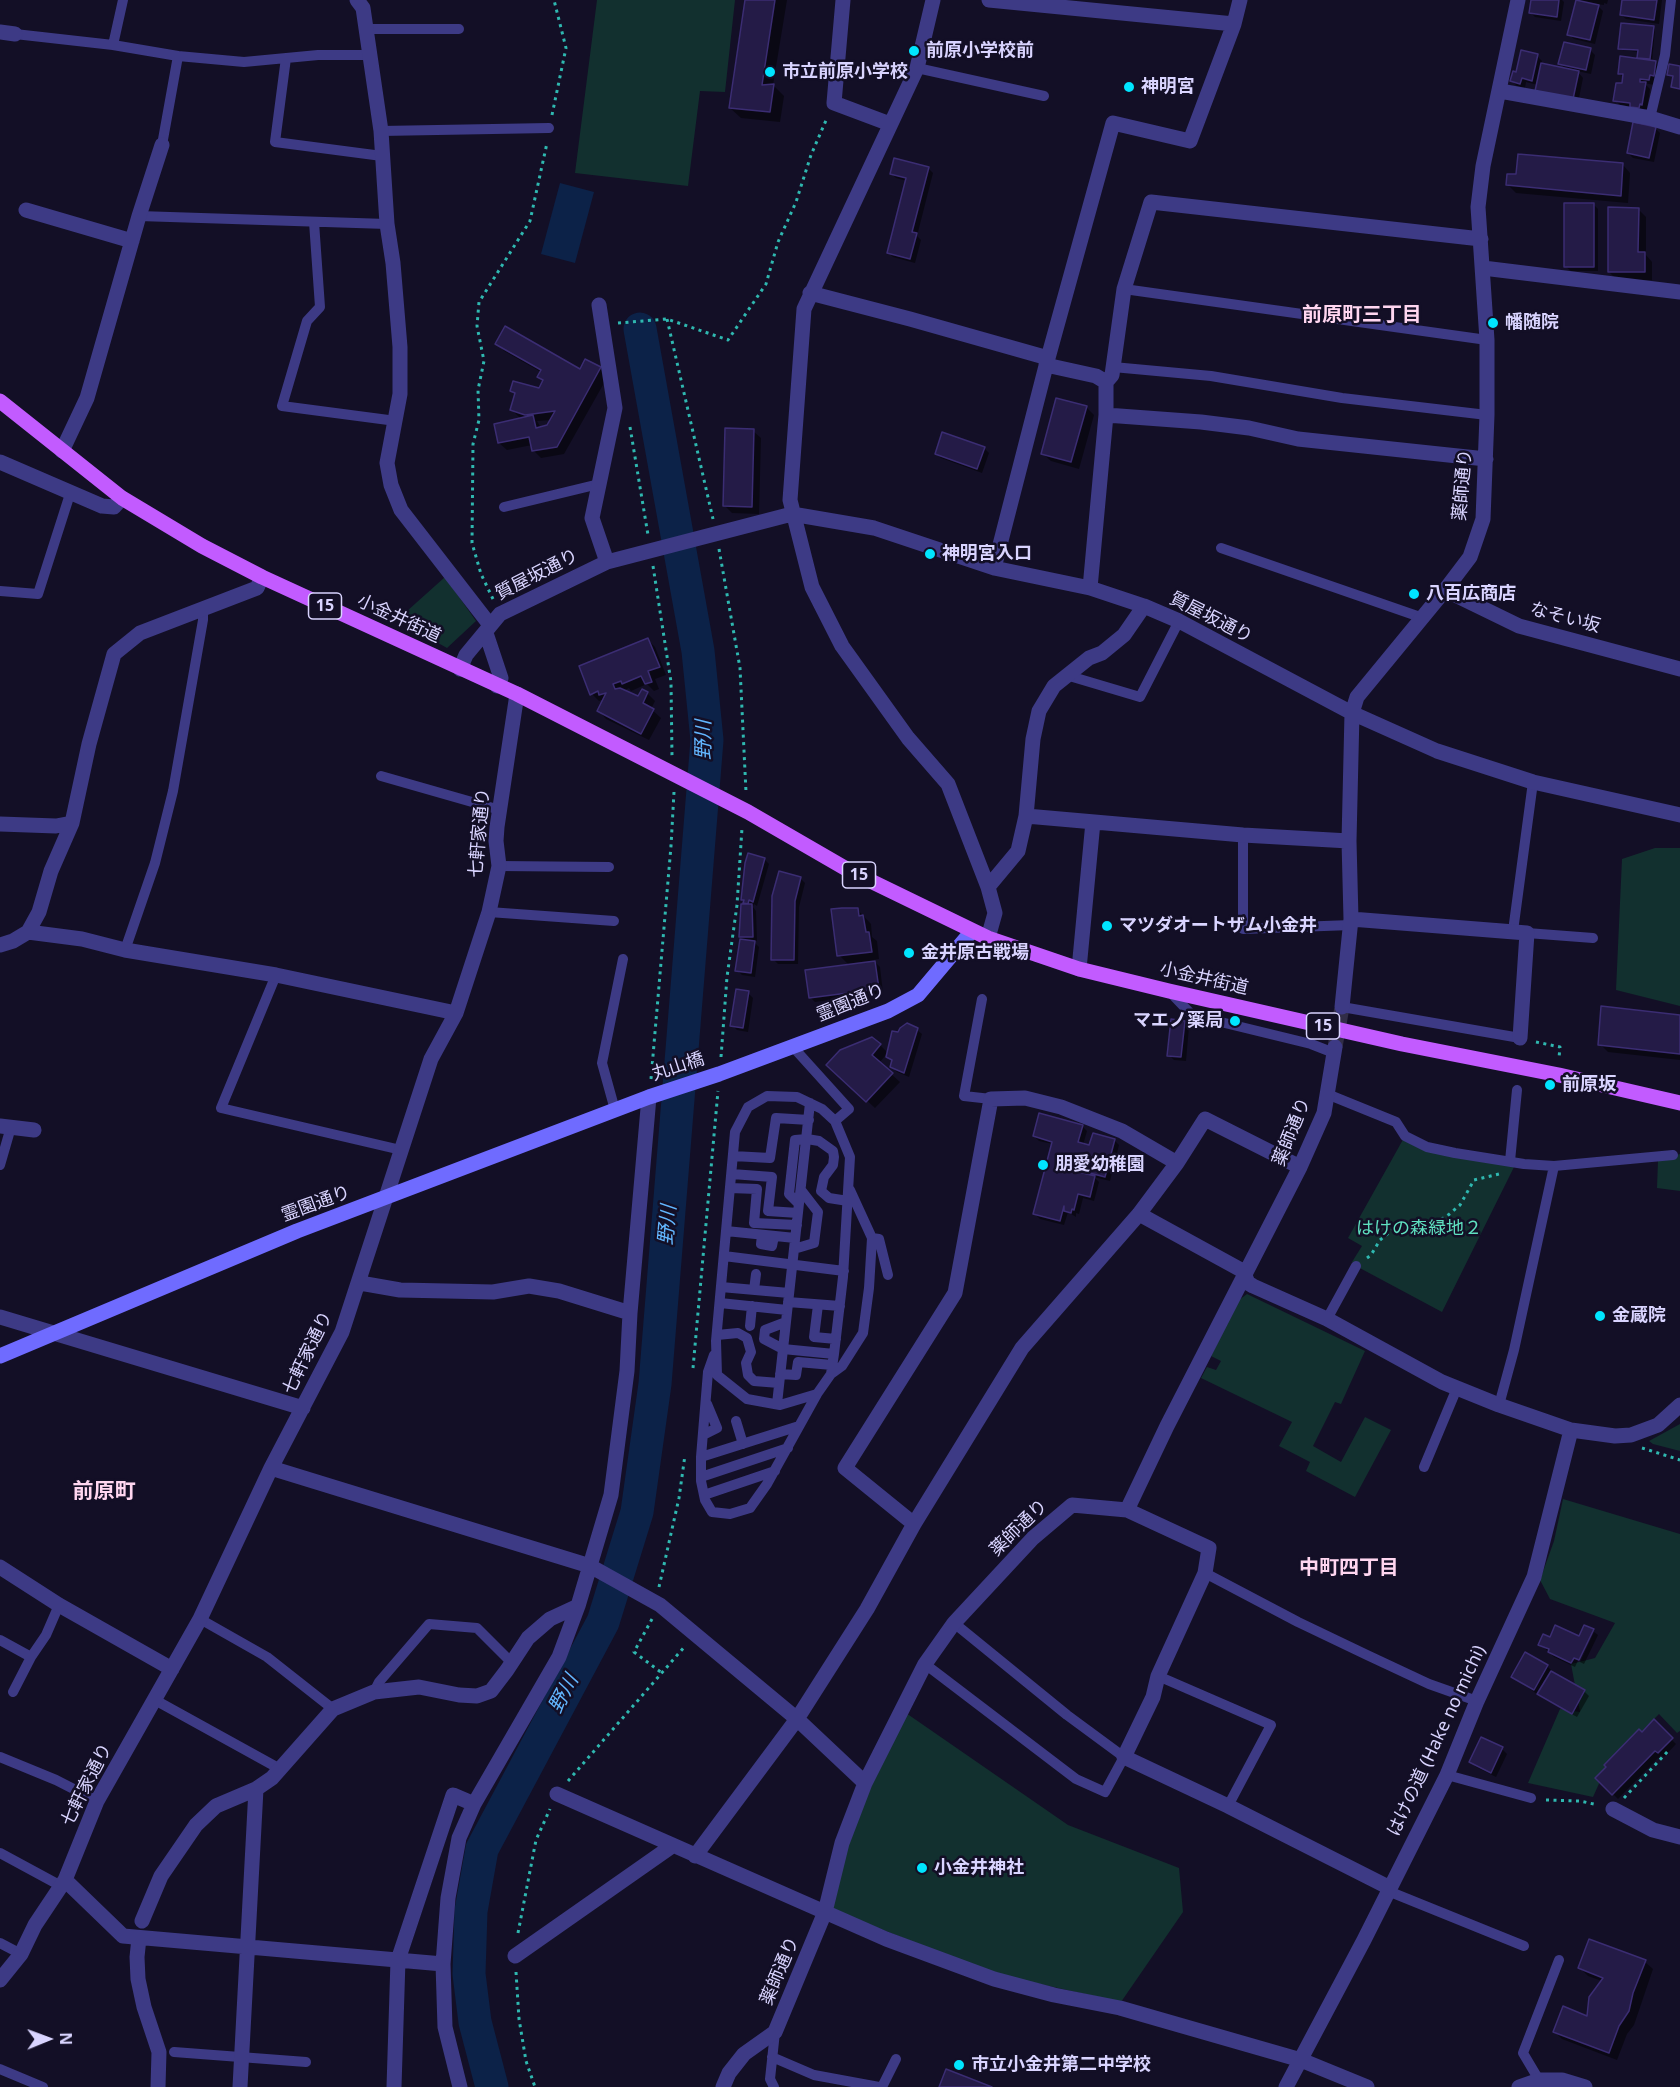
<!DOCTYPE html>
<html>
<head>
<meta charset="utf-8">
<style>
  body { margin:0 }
  #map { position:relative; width:1680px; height:2087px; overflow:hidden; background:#130f26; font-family:"Noto Sans",sans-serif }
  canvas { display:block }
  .north { position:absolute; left:18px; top:2009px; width:60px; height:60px; -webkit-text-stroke:4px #130f26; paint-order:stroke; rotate:89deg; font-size:16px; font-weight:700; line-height:24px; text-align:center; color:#d9d4ff }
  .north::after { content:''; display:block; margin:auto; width:21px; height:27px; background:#d9d4ff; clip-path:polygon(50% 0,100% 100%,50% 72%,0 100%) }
</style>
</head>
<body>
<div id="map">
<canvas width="1680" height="2087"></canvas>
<div class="north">N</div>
</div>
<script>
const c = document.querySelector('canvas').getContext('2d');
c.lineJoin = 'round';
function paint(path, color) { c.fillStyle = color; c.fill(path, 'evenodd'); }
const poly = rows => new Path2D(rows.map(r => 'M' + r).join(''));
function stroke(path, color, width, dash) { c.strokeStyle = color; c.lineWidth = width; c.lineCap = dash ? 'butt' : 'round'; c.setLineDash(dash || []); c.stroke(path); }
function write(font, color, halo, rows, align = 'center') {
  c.font = font + ' "Noto Sans","Noto Sans JP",sans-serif'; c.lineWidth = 5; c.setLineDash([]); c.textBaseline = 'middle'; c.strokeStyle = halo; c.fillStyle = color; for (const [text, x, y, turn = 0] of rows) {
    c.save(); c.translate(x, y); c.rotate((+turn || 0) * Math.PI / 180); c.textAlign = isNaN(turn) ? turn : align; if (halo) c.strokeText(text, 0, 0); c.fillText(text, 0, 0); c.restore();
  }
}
paint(poly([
  [597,0,735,0,725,92,700,91,688,186,575,173],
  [445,577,476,621,447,648,397,620],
  [1655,848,1680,848,1680,1006,1616,990,1622,859],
  [1405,1136,1428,1147,1516,1163,1442,1312,1356,1266,1352,1262,1362,1246,1348,1238],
  [1680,1154,1680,1191,1657,1188,1658,1161],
  [1247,1294,1365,1351,1341,1404,1335,1402,1313,1446,1341,1462,1365,1417,1391,1430,1355,1497,1306,1471,1310,1462,1279,1446,1292,1422,1201,1378,1207,1367,1216,1370,1221,1361,1211,1356,1239,1300],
  [1680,1424,1680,1451,1653,1444,1649,1441],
  [1563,1499,1680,1534,1680,1731,1677,1733,1659,1714,1606,1768,1593,1797,1528,1783,1560,1709,1580,1712,1571,1664,1595,1658,1615,1623,1550,1599,1540,1580,1554,1541],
  [906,1713,1068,1825,1179,1868,1183,1912,1121,2002,995,1974,830,1909,847,1845,872,1779]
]), '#12302f');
paint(poly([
  [560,183,594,192,575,263,541,254]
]), '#0c2248');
paint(poly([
  [747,0,787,0,773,85,784,96,780,122,741,118,730,108],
  [1532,0,1562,0,1564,2,1561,21,1535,17,1530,12],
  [1580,0,1608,0,1607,4,1604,3,1604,5,1596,4,1603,11,1595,44,1574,39,1569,34,1582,2],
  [1631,0,1662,0,1659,24,1626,19,1621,15],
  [1653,27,1655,29,1652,62,1656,63,1661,68,1654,85,1644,83,1650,89,1647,109,1645,109,1644,112,1636,111,1632,107,1620,105,1615,100,1623,85,1624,78,1619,73,1641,61,1638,58,1639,52,1622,50,1620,48],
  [1590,50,1595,55,1591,74,1577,71,1583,78,1578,103,1538,85,1526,82,1525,88,1517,86,1512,81,1537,56,1542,61,1541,65,1567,70,1560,63],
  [1655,128,1660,133,1654,162,1633,158,1628,153],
  [1623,165,1630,173,1628,203,1516,193,1508,185],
  [928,168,933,173,917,236,921,240,915,263,893,257,888,252,907,181,896,178,891,173],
  [1593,204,1598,209,1598,271,1571,271,1566,267],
  [1638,209,1646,217,1646,255,1652,262,1652,280,1617,280,1609,272],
  [497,343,580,371,586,361,600,369,608,376,564,454,541,458,533,450,532,445,507,450,499,443,521,419,512,410,516,395,512,391,540,390,544,382,539,376,541,372,504,351],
  [552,420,548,426,541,428,537,421],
  [1086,407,1094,415,1079,469,1051,461,1043,454],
  [753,431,761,438,759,514,732,513,724,505],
  [984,448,989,453,982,473,941,458,936,454],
  [647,639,655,647,666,675,655,679,659,689,654,691,647,684,631,691,629,688,623,691,638,698,647,693,655,701,651,709,661,718,649,740,606,719,599,711,604,699,599,701,592,694],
  [764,859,769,864,757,906,754,904,753,907,756,911,757,941,753,941,759,947,755,977,742,975,737,970,745,941,740,937,748,906,744,902],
  [800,878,805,883,799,907,798,964,778,964,773,959],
  [857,909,871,924,872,937,877,941,879,959,873,960,880,967,883,993,815,1002,810,997,849,965,839,955],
  [748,993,753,998,748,1032,737,1030,732,1025],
  [1680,1017,1680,1060,1608,1052,1600,1044],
  [1184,1022,1189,1027,1186,1061,1174,1060,1169,1055],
  [917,1030,922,1034,909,1077,897,1072,892,1067,893,1062,886,1055,879,1063,900,1082,875,1108,836,1072,880,1045,888,1053,899,1034],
  [1082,1126,1087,1131,1083,1145,1090,1147,1114,1140,1119,1145,1110,1181,1094,1177,1099,1182,1094,1201,1083,1198,1079,1214,1076,1213,1076,1217,1068,1212,1064,1225,1040,1219,1035,1214,1053,1144,1039,1141,1034,1136],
  [1592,1630,1575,1667,1554,1657,1540,1644,1550,1639,1580,1638],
  [1594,1632,1598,1635,1584,1664,1580,1662],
  [1526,1654,1547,1666,1552,1671,1551,1673,1584,1691,1589,1696,1577,1717,1544,1699,1513,1677],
  [1654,1722,1676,1744,1664,1757,1661,1755,1618,1799,1597,1778],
  [1502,1749,1507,1754,1496,1777,1476,1767,1471,1762],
  [1645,1962,1653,1969,1634,2025,1627,2034,1617,2060,1562,2039,1555,2032,1588,2018,1602,1981,1588,1976,1580,1968]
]), '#0007');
stroke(poly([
  [492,2087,475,2022,469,1974,471,1911,482,1849,603,1622,637,1512,655,1384,707,740,698,651,640,329]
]), '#0c2248', 33);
const building = poly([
  [745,0,775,0,762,85,774,84,770,112,729,108,745,0],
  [1531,0,1559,0,1557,17,1529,13,1531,0],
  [1576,0,1599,5,1590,40,1567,35,1576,0],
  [1622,0,1657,0,1654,20,1620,15,1622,0],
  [1621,23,1654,26,1650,59,1637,58,1638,50,1618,49,1621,23],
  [1564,42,1591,48,1586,70,1558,64,1564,42],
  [1521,50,1538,54,1532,81,1522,78,1520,84,1510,81,1513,71,1516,72,1521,50],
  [1620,56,1656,61,1654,76,1650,75,1649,80,1640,79,1640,82,1646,82,1642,105,1640,104,1639,108,1630,107,1630,103,1613,101,1616,83,1622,83,1623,74,1618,74,1620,56],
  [1541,63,1579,71,1573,99,1535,91,1541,63],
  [1669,64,1680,66,1680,89,1671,87,1673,76,1667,75,1669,64],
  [1633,122,1656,127,1649,158,1627,153,1633,122],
  [1518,154,1623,163,1621,196,1506,185,1507,174,1516,174,1518,154],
  [894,158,929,167,912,232,917,233,910,259,887,253,906,178,890,174,894,158],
  [1564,203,1594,203,1594,267,1564,267,1564,203],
  [1608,207,1639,208,1638,252,1645,252,1645,272,1608,272,1608,207],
  [505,326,580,369,585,359,601,367,557,447,532,451,529,437,498,443,494,424,533,415,536,428,547,425,555,411,525,415,510,410,515,393,510,391,513,381,539,388,543,380,537,377,541,370,495,344,505,326],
  [1056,398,1087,406,1071,462,1041,454,1056,398],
  [725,428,754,429,752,507,723,506,725,428],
  [942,432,985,447,977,469,935,454,942,432],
  [648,638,660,667,648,671,652,682,645,684,641,676,622,684,621,681,613,684,615,689,620,688,638,696,642,689,648,692,643,703,654,709,641,734,597,711,606,693,599,695,598,691,590,695,579,666,648,638],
  [748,853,765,858,753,902,749,900,748,904,743,903,744,900,741,900,745,863,748,853],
  [779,871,801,877,795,901,794,960,771,960,772,896,779,871],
  [741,904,752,904,753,937,739,937,741,904],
  [842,908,858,908,859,916,863,915,866,932,869,932,872,952,837,956,831,909,842,908],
  [740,939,755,941,751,973,735,971,740,939],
  [875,961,879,989,809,998,805,970,875,961],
  [736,989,749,991,743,1028,730,1026,736,989],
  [1601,1006,1680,1015,1680,1054,1598,1045,1601,1006],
  [1171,1019,1185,1021,1181,1057,1167,1056,1171,1019],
  [907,1023,918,1028,904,1073,890,1067,892,1060,886,1057,892,1031,898,1032,900,1028,907,1023],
  [872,1037,881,1044,872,1055,893,1073,866,1102,826,1065,840,1050,872,1037],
  [1039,1113,1083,1125,1078,1142,1089,1145,1093,1133,1115,1139,1105,1177,1082,1171,1085,1159,1082,1158,1079,1172,1095,1176,1090,1197,1078,1194,1074,1210,1072,1209,1071,1213,1064,1211,1064,1206,1060,1221,1033,1214,1052,1142,1033,1136,1039,1113],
  [1555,1625,1579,1636,1584,1625,1594,1629,1579,1660,1574,1658,1571,1663,1548,1652,1549,1649,1538,1645,1543,1634,1550,1637,1555,1625],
  [1525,1652,1548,1665,1534,1690,1511,1677,1525,1652],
  [1551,1671,1585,1690,1572,1714,1537,1694,1551,1671],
  [1654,1719,1673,1738,1658,1753,1655,1751,1612,1795,1595,1778,1606,1767,1604,1765,1639,1729,1642,1732,1654,1719],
  [1481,1737,1503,1747,1491,1773,1469,1762,1481,1737],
  [1589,1939,1646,1960,1633,1993,1629,2011,1619,2026,1609,2053,1553,2032,1563,2006,1587,2016,1589,1997,1603,1978,1578,1968,1589,1939],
  [946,2069,992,2087,939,2087,946,2069]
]);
paint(building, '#241b47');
stroke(building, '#3b2d73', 1.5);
stroke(poly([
  [1335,1047,1342,1007]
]), '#312d47', 15, [15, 8]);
stroke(poly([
  [552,115,566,48,554,0],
  [667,319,713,519],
  [618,323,667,319,728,340,766,284,778,242,796,202,811,155,827,118],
  [630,427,648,535],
  [719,549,740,668,746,792],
  [653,566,671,682,672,756],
  [493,599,481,574,472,543,473,444,479,420,478,390,484,361,477,326,479,302,530,221,547,143],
  [1536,1042,1560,1047,1559,1058],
  [721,1057,727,977,737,905,742,828],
  [651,1079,671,846,674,792],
  [1367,1258,1371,1255,1380,1240,1397,1226,1433,1224,1447,1216,1460,1205,1474,1180,1499,1174],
  [693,1368,718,1091],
  [1642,1448,1680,1460],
  [659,1587,679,1498,685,1455],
  [652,1619,634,1652,662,1673],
  [568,1781,686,1645],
  [1624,1798,1670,1749],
  [1546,1800,1580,1801,1598,1805],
  [518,1933,536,1840,550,1809],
  [516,1972,519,2019,526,2061,535,2087]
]), '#2fb8b0', 3, [3, 4.5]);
stroke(poly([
  [366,29,459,29],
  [15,34,113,45,178,56,244,62,318,55,370,55],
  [113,45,123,0],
  [286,58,275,142,382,156],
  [917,68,1044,96],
  [1650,118,1665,55,1671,0],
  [381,131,549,128],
  [162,145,178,56],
  [139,216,387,224],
  [314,222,320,307,307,321,282,406,396,421],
  [1124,289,1487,340],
  [1113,367,1211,376,1342,398,1487,415],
  [504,507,599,484],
  [1221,548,1423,618],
  [0,591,38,594,70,494],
  [1066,675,1140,697,1179,621],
  [381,776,500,810],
  [1243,835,1243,929,1351,925],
  [499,866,609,867],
  [489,912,614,921],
  [1513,931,1533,782],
  [1527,933,1593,938],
  [125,950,155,863,173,791,203,620,203,609],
  [276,975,221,1108,401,1150],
  [1170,992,1192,1015,1311,1044,1334,1053],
  [982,999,964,1096,991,1099],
  [1342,1007,1520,1038],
  [793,1047,849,1109,835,1121,850,1157,843,1277,834,1354,831,1374,817,1394,780,1405,747,1399,717,1375,716,1341,735,1132,748,1107,767,1096,797,1097,822,1109,835,1121],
  [1327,1094,1396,1122,1405,1136,1427,1147,1455,1153,1524,1164,1554,1166,1673,1155],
  [615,1110,602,1063,623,959],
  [733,1156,770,1158,776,1118,809,1120],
  [1510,1161,1517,1090],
  [0,1165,11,1127],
  [732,1174,772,1177,768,1211,798,1213],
  [730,1188,757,1189,754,1223,797,1225],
  [799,1204,789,1194,795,1140,807,1139,819,1141,833,1151,834,1157,833,1165,824,1177,821,1191,829,1198,848,1201],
  [726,1231,795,1238],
  [762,1235,761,1244,772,1246,774,1236],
  [872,1238,879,1239,888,1275],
  [794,1249,814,1243,818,1212,801,1190],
  [724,1256,844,1271],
  [721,1287,789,1293],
  [754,1290,756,1274],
  [788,1302,840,1306],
  [720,1303,787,1310],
  [818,1305,814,1337,836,1339],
  [1327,1319,1356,1266],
  [786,1322,765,1330,764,1339,783,1349,834,1354],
  [750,1326,752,1306],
  [717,1335,738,1333,747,1338,751,1352,746,1363,748,1375,754,1381,779,1383],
  [714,1355,708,1372,701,1457,701,1481,705,1500,712,1512,730,1514,750,1508,767,1484,817,1394],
  [780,1374,796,1375,798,1362,832,1365],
  [831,1374,842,1366,863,1333,869,1288,872,1238,850,1190],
  [777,1404,810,1103],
  [1499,1405,1514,1350,1554,1166],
  [736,1421,743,1444],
  [703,1435,717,1428,707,1404],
  [701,1457,799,1426],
  [1424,1467,1457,1388],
  [701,1477,788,1448],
  [704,1495,775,1471],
  [1205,1573,1298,1622,1367,1655,1429,1684,1477,1701],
  [200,1619,267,1657,333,1709],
  [0,1640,31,1657],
  [925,1664,1076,1779,1105,1792,1124,1757,1067,1715,954,1623],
  [1158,1676,1271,1725,1228,1806],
  [13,1692,31,1657,46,1635,59,1605],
  [374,1692,379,1682,429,1624,477,1628,512,1663],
  [155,1700,280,1769],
  [0,1757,56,1780,97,1801],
  [1447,1775,1531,1798],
  [0,1853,61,1886],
  [1388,1891,1524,1946],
  [0,1943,21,1954],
  [174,2052,306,2062],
  [772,2057,814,2075,879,2087],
  [0,2069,43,2087],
  [1539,2080,1523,2053,1559,1960],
  [774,2087,770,2079,775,2032],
  [882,2087,896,2059]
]), '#3d3a85', 10);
stroke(poly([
  [357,0,363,8,381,131,387,224,393,263,400,347,400,394,387,463,391,485,401,510,490,625],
  [843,0,834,103,890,124],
  [933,0,917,68,804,309,790,500,812,587,842,646,908,738,948,784,988,887,995,913,988,938],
  [989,0,1234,24],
  [0,32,15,34],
  [1500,91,1650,118,1680,127],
  [26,210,132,241],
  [1481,239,1151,202,1124,289,1112,375,1106,382,1106,415,1201,422,1249,428,1298,439,1486,459],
  [1483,268,1680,292],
  [810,293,910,319,1048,358,1113,123,1190,141,1234,24,1240,0],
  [599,305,615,408,592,518,607,562],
  [1046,365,1096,376,1106,382],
  [62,451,87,398,139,216,162,145],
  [0,462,102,506,114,507,122,498],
  [994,568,1048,358],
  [1090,588,1106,415],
  [1445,590,1519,626,1680,669],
  [486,633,501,678,497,686],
  [460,669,466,655,500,614,607,562,792,514,874,528,994,568,1090,588,1144,606,1179,621,1352,713,1437,751,1533,782,1680,815],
  [1026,816,1243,835,1349,841],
  [0,824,56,826,72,823],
  [988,887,1018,851,1026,816,1033,739,1039,711,1054,686,1089,658,1102,653,1124,635,1144,606],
  [1351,919,1527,933,1520,1038],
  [28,932,82,939,125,950,276,975,456,1013],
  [0,945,13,941,28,932,39,912,51,871,72,823,89,744,114,654,140,633,257,588,262,577],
  [1079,969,1093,822],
  [1342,1007,1351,919,1349,841,1352,713,1357,697,1445,590,1470,557,1483,519,1487,415,1487,340,1478,207,1483,166,1518,0],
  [0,1126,34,1130],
  [1139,1214,1243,1271,1248,1283,1253,1286,1327,1319,1442,1382,1499,1405,1571,1430,1615,1436,1631,1435,1658,1425,1680,1405],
  [360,1283,400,1290,493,1292,529,1286,559,1291,630,1313],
  [0,1317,303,1408],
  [271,1468,590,1566,660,1605,797,1719,865,1783],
  [1127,1510,1209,1548,1205,1573,1158,1676,1153,1697,1124,1757,1228,1806,1390,1888],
  [914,1524,845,1468,955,1293,991,1099,1025,1098,1061,1107,1122,1131,1177,1163],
  [0,1567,59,1605,172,1669],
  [557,1794,886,1939,994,1979,1054,1995,1120,2008,1301,2060,1367,2087],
  [1613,1809,1653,1830,1680,1837],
  [695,1856,797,1719,867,1609,914,1524,1022,1348,1139,1214,1177,1163,1205,1119,1300,1167],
  [65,1880,123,1936,443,1964],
  [142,1921,161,1876,196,1825,216,1806,256,1789,272,1778,333,1709,374,1692,419,1687,459,1695,477,1696,491,1691,507,1670,528,1638,550,1619,578,1606],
  [139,1938,137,1957,138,1979,144,2007,159,2052,158,2087],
  [515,1956,672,1846],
  [0,1980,21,1954,35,1925,65,1880,97,1801,200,1619,271,1468,342,1332,431,1059,456,1013,489,912,499,866,496,841,497,827,517,694],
  [240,2087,256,1789],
  [394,2087,398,1960,453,1795,474,1804],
  [460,2087,445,2027,443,1964,448,1898,459,1838,474,1804,559,1657,578,1606,611,1495,627,1371,630,1313,649,1097],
  [723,2087,729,2073,744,2054,775,2032,825,1912,842,1843,865,1783,925,1664,954,1623,1033,1538,1072,1505,1127,1510,1167,1426,1300,1167,1324,1113,1335,1047],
  [1286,2087,1364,1940,1447,1775,1477,1701,1534,1577,1571,1430],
  [1519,2087,1539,2080,1562,2080,1585,2087]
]), '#3d3a85', 15);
stroke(poly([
  [0,1356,297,1231,649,1097,719,1074,888,1011,918,995,972,931]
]), '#6f6bff', 15);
stroke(poly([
  [0,401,122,498,202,546,262,577,517,694,748,812,850,871,988,938,1079,969,1169,991,1402,1044,1559,1075,1680,1103]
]), '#c25bff', 15);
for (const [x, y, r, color] of [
  [914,51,6,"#00e5ff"],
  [770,72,6,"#00e5ff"],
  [1129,87,6,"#00e5ff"],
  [1493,323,6,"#00e5ff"],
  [930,554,6,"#00e5ff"],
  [1414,594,6,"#00e5ff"],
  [1107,926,6,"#00e5ff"],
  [909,953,6,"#00e5ff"],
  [1235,1021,6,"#00e5ff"],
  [1550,1085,6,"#00e5ff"],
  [1043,1165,6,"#00e5ff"],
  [1600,1316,6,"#00e5ff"],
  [922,1868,6,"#00e5ff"],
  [959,2065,6,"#00e5ff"]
]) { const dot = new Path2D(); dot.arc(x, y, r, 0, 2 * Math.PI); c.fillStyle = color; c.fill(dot); stroke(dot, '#130f26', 2); }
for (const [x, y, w] of [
  [325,606,33],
  [859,875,33],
  [1323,1026,33]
]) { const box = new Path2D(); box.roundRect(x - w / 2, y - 13, w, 26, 4.5); c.fillStyle = '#130f26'; c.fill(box); stroke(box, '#d9d4ff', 1.5); }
write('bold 16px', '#d9d4ff', null, [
  ["15",325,606],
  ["15",859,875],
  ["15",1323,1026]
]);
write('bold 18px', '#d9d4ff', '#130f26', [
  ["前原小学校前",926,51],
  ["市立前原小学校",782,72],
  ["神明宮",1141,87],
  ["幡随院",1505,323],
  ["神明宮入口",942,554],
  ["八百広商店",1426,594],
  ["マツダオートザム小金井",1119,926],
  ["金井原古戦場",921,953],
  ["マエノ薬局",1223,1021,"right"],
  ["前原坂",1562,1085],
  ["朋愛幼稚園",1055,1165],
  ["金蔵院",1612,1316],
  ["小金井神社",934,1868],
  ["市立小金井第二中学校",971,2065]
], 'left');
write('18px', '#d9d4ff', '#130f26', [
  ["薬師通り",1463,485,-85],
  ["質屋坂通り",537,575,-27],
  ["質屋坂通り",1211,618,27],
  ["なそい坂",1565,618,15],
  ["小金井街道",399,619,25],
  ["七軒家通り",480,833,-85],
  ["小金井街道",1204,979,13],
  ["霊園通り",851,1003,-22],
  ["丸山橋",678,1067,-18],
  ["薬師通り",1292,1132,-68],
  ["霊園通り",316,1204,-20],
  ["七軒家通り",308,1353,-64],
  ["薬師通り",1019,1528,-44],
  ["はけの道 (Hake no michi)",1437,1741,-65],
  ["七軒家通り",87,1785,-63],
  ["薬師通り",780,1971,-67]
]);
write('18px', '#5fe0c0', '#130f26', [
  ["はけの森緑地２",1419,1229]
]);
write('bold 20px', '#ffd6f0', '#130f26', [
  ["前原町三丁目",1362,315],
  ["中町四丁目",1349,1568]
]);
write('italic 20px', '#62b6ff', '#130f26', [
  ["野川",704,740,-90],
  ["野川",668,1225,-85],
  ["野川",564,1694,-62]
]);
write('bold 21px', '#ffd6f0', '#130f26', [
  ["前原町",104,1492]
]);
</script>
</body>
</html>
